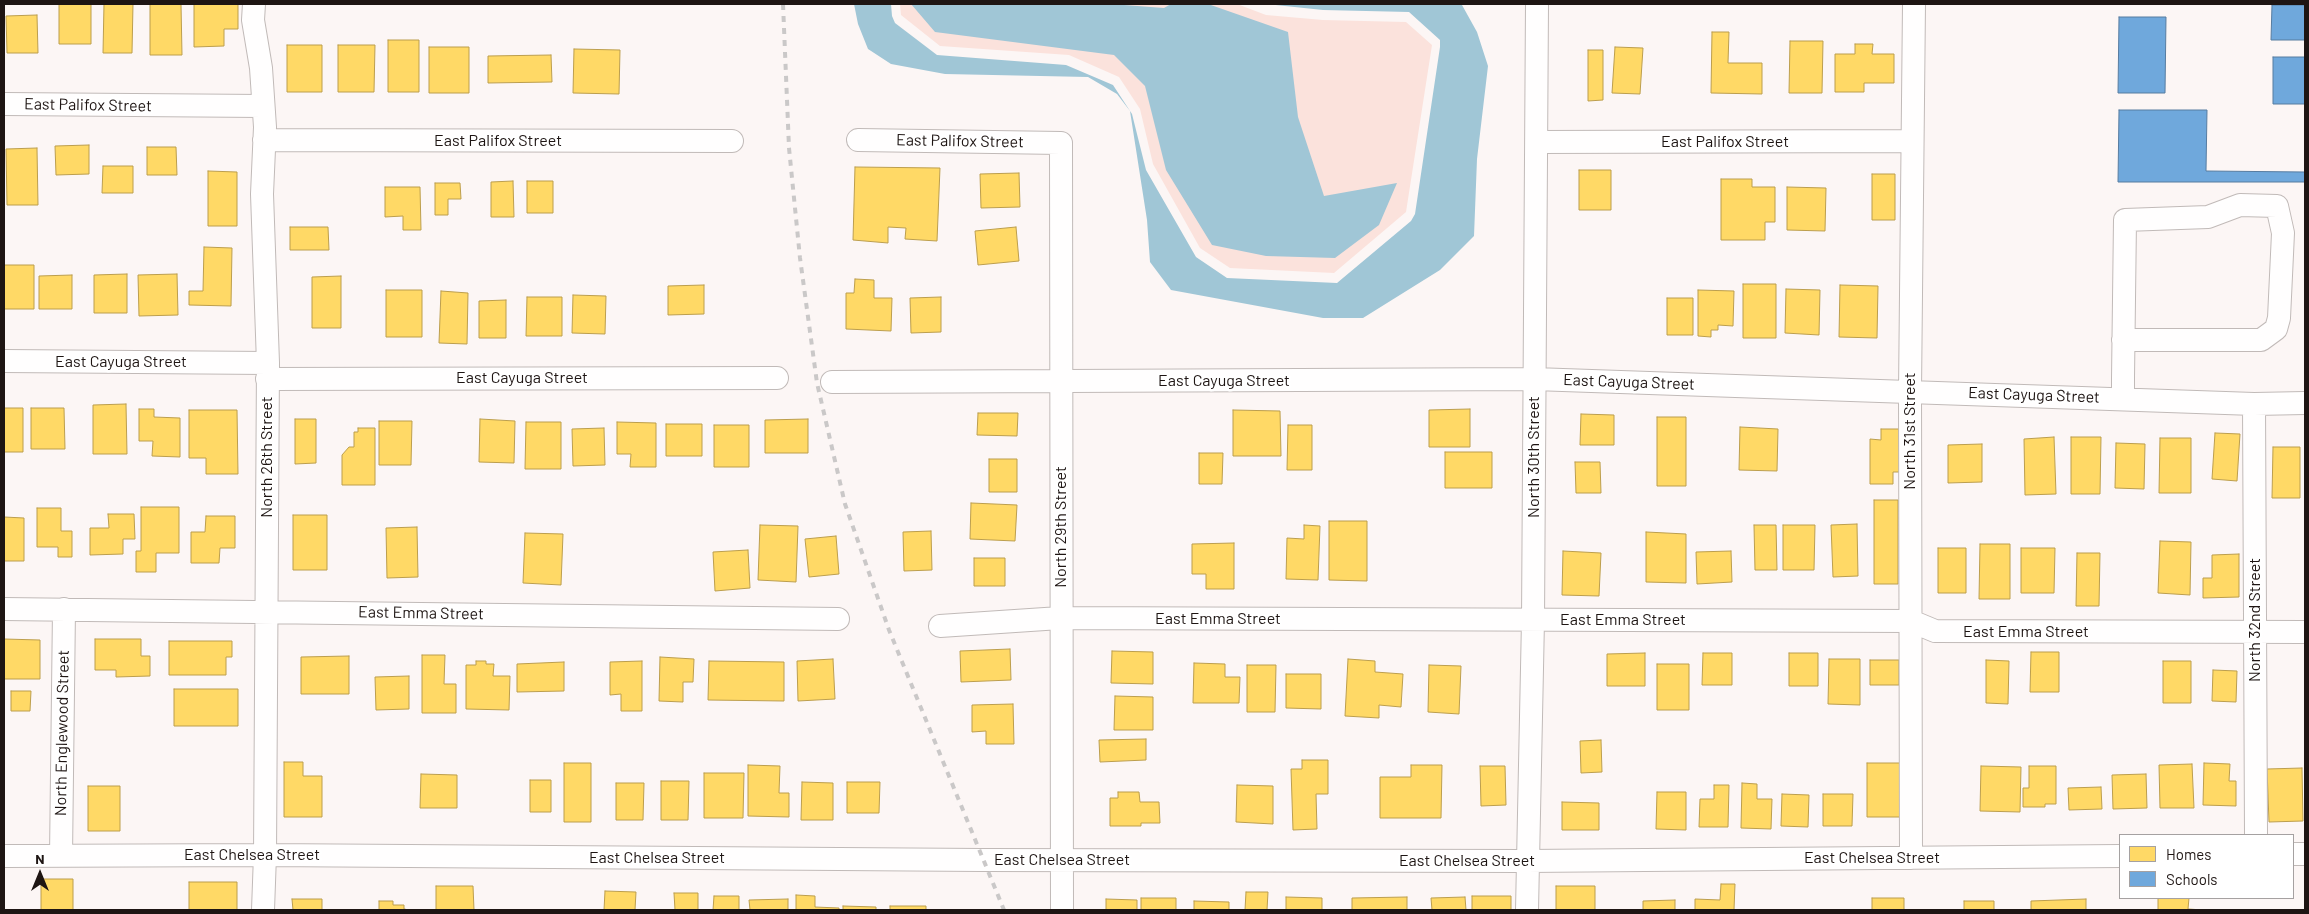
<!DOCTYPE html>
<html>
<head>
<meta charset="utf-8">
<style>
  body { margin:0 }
  #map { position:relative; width:2309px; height:914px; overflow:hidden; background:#fcf6f5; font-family:Barlow,sans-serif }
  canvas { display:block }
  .frame { position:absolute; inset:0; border:5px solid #1e1513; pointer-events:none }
  .legend { position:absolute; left:2119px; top:834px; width:175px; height:65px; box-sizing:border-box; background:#fff; border:1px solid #a5a1a1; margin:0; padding:6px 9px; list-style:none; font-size:15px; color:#1e1513 }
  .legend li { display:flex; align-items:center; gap:10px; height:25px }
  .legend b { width:25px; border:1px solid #a5a1a1 }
  .north { position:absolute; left:15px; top:849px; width:50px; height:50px; -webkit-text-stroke:4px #fff; paint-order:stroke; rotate:0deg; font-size:14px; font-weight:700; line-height:20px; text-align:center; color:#1e1513 }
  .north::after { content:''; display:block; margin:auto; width:18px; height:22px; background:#1e1513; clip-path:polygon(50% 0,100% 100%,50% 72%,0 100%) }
</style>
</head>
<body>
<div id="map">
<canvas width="2309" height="914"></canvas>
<div class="frame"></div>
<ul class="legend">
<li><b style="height:14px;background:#ffd966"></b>Homes</li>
<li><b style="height:14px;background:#6fa8dc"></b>Schools</li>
</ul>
<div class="north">N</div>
</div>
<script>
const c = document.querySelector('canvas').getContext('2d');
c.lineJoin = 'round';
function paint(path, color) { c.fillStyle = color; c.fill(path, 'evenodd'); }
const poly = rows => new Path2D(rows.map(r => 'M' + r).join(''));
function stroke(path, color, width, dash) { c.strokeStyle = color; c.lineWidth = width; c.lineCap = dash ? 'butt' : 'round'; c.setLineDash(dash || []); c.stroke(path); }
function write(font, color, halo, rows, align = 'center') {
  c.font = font + ' Barlow,sans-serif'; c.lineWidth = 5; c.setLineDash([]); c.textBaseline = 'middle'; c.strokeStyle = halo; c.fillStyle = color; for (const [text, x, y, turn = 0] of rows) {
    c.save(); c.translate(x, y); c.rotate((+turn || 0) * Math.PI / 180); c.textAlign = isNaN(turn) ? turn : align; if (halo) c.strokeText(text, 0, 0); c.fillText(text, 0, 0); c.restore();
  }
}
paint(poly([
  [900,4,1237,4,1266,15,1323,20,1406,22,1432,45,1406,212,1334,273,1230,268,1200,248,1153,164,1140,109,1119,77,1069,55,940,46,901,15]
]), '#fbe2dc');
paint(poly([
  [854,4,891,4,892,16,895,23,937,55,1066,65,1113,85,1132,114,1146,170,1196,257,1227,278,1337,283,1411,221,1415,214,1440,47,1440,40,1409,12,1323,10,1266,4,1459,4,1462,5,1477,32,1488,66,1477,159,1474,236,1440,270,1363,318,1323,318,1171,290,1150,262,1147,220,1130,111,1117,94,1088,77,945,74,891,64,868,49,858,24],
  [911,4,1111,4,1164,8,1171,4,1208,4,1288,32,1298,117,1324,196,1397,183,1379,225,1335,258,1266,256,1212,245,1166,170,1145,86,1114,55,935,32]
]), '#a0c6d6');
const homes = poly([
  [59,4,91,4,91,44,59,44,59,4],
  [104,4,133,4,132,53,103,53,104,4],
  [150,4,181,4,182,55,150,55,150,4],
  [194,4,238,4,238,29,224,29,224,46,194,47,194,4],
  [37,15,38,53,7,53,6,16,37,15],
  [1712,32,1729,32,1728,63,1762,63,1762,94,1711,93,1712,32],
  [388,40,419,40,419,92,388,92,388,40],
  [1790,41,1823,41,1822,93,1789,93,1790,41],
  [1855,44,1873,44,1872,54,1894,54,1894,83,1864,83,1864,92,1835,92,1835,54,1855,54,1855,44],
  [287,45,322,45,322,92,287,92,287,45],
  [338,45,375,45,374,92,338,92,338,45],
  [429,47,469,47,469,93,429,93,429,47],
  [1615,47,1643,48,1640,94,1612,93,1615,47],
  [574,49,620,50,619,94,573,93,574,49],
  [1588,50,1603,50,1603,100,1588,101,1588,50],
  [551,55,552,82,488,83,488,56,551,55],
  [89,145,89,174,56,175,55,146,89,145],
  [147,147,176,147,177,175,147,175,147,147],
  [37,148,38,205,7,205,6,149,37,148],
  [103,166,133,166,133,193,102,193,103,166],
  [855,167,940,168,937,241,905,239,906,228,888,227,888,243,853,240,855,167],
  [1579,170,1611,170,1611,210,1579,210,1579,170],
  [208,171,237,172,237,226,208,226,208,171],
  [1019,173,1020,207,981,208,980,174,1019,173],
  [1872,174,1895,174,1895,220,1872,220,1872,174],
  [1721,179,1752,179,1752,187,1775,187,1775,222,1765,222,1765,240,1721,240,1721,179],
  [513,181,514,217,491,217,491,182,513,181],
  [527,181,553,181,553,213,527,213,527,181],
  [435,183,460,183,461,199,448,199,448,215,435,215,435,183],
  [385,187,420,187,421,230,403,230,403,216,385,217,385,187],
  [1787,187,1826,188,1825,231,1787,230,1787,187],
  [290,227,328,227,329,250,290,250,290,227],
  [1016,227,1019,261,978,265,975,231,1016,227],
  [204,247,232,248,231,306,189,305,189,291,203,291,204,247],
  [4,265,34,265,34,309,4,309,4,265],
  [127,274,127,313,94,313,94,275,127,274],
  [177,274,178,315,139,316,138,275,177,274],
  [72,275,72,309,39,309,39,276,72,275],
  [341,276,341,328,312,328,312,277,341,276],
  [855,279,874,280,874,298,892,298,891,331,846,329,846,293,854,293,855,279],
  [1743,284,1776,284,1776,338,1743,338,1743,284],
  [704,285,704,314,668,315,668,286,704,285],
  [1840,285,1878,286,1877,338,1839,337,1840,285],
  [1786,289,1820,290,1819,335,1785,333,1786,289],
  [386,290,422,290,422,337,386,337,386,290],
  [1698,290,1734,291,1733,326,1718,325,1718,330,1711,330,1711,337,1698,336,1698,290],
  [441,291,468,293,467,344,439,343,441,291],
  [573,295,606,296,605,334,572,333,573,295],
  [527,297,562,297,562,336,526,336,527,297],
  [941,297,941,332,911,333,910,298,941,297],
  [1667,298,1693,298,1693,335,1667,335,1667,298],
  [506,300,506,338,479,338,479,301,506,300],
  [126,404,127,454,93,454,93,405,126,404],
  [4,408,23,408,23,452,4,452,4,408],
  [31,408,64,408,65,449,31,449,31,408],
  [139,409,154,409,154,417,180,418,180,457,152,456,153,441,139,441,139,409],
  [1470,409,1470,447,1429,447,1429,410,1470,409],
  [189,410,237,410,238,474,206,474,206,458,189,458,189,410],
  [1233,410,1280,411,1281,456,1233,456,1233,410],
  [978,413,1018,413,1017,436,977,435,978,413],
  [1581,414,1614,415,1614,445,1580,445,1581,414],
  [1657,417,1686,417,1686,486,1657,486,1657,417],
  [295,419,316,419,316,463,295,464,295,419],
  [480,419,515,421,514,463,479,462,480,419],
  [808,419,808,453,765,453,765,420,808,419],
  [379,421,412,421,411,465,379,465,379,421],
  [526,422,561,422,561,469,525,469,526,422],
  [617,422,656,423,656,467,630,467,631,454,617,454,617,422],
  [666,424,702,424,702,456,666,456,666,424],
  [714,425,749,425,749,467,714,467,714,425],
  [1288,425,1312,425,1312,470,1287,470,1288,425],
  [1740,427,1778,429,1777,471,1739,470,1740,427],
  [358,428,375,428,375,485,342,485,342,455,349,447,354,447,354,432,358,432,358,428],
  [604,428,605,465,573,466,572,429,604,428],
  [1881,429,1899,429,1900,472,1893,472,1893,484,1870,484,1870,439,1881,440,1881,429],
  [2215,433,2240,434,2237,481,2212,479,2215,433],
  [2054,437,2056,494,2025,495,2024,439,2054,437],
  [2071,437,2101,437,2100,494,2071,494,2071,437],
  [2160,438,2191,438,2191,493,2159,493,2160,438],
  [2116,443,2145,444,2144,489,2115,488,2116,443],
  [1982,444,1982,482,1948,483,1948,445,1982,444],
  [2273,447,2300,447,2300,498,2272,498,2273,447],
  [1445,452,1492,452,1492,488,1445,488,1445,452],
  [1199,453,1223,453,1222,484,1199,484,1199,453],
  [989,459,1017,459,1017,492,989,492,989,459],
  [1575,462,1600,462,1601,493,1576,493,1575,462],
  [1874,500,1898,500,1898,584,1874,584,1874,500],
  [971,503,1017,505,1015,541,970,539,971,503],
  [141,507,179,507,179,553,156,553,156,572,136,572,136,551,141,551,141,507],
  [37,508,61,508,61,531,72,531,72,557,58,557,58,547,37,547,37,508],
  [108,514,134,514,135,539,123,539,123,554,90,555,90,528,109,528,108,514],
  [293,515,327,515,327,570,293,570,293,515],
  [206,516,235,516,235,548,220,548,219,563,191,563,191,532,205,532,206,516],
  [4,517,24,518,24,561,4,561,4,517],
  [1329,521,1367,521,1367,581,1329,580,1329,521],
  [1857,524,1858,576,1833,577,1831,525,1857,524],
  [760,525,798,526,796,582,758,580,760,525],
  [1304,525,1320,526,1318,580,1286,579,1287,538,1304,539,1304,525],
  [1754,525,1776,525,1777,570,1755,570,1754,525],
  [1783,525,1815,525,1814,570,1783,570,1783,525],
  [417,527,418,577,387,578,386,528,417,527],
  [931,531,932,570,904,571,903,532,931,531],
  [1646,532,1686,534,1686,583,1646,582,1646,532],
  [525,533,563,534,561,585,523,583,525,533],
  [836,536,839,574,809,577,805,539,836,536],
  [2160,541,2191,542,2190,595,2158,593,2160,541],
  [1234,543,1234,589,1206,589,1206,574,1192,574,1192,544,1234,543],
  [1980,544,2010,544,2010,599,1979,599,1980,544],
  [1938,548,1966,548,1966,593,1938,593,1938,548],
  [2021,548,2055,548,2054,593,2021,593,2021,548],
  [748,550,750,588,715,591,713,552,748,550],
  [1563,551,1601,553,1599,596,1562,595,1563,551],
  [1731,551,1732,582,1697,584,1696,552,1731,551],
  [2077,553,2100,553,2099,606,2076,606,2077,553],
  [2239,554,2239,597,2203,598,2203,578,2212,578,2212,555,2239,554],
  [974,558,1005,558,1005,586,974,586,974,558],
  [4,639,40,640,40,679,4,679,4,639],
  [95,639,141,639,141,656,150,656,150,676,116,677,116,670,95,670,95,639],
  [169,641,232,641,232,657,226,657,226,675,169,675,169,641],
  [1010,649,1011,680,961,682,960,651,1010,649],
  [1112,651,1153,652,1153,684,1111,683,1112,651],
  [2031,652,2059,652,2059,692,2030,692,2031,652],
  [1645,653,1645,686,1607,686,1607,654,1645,653],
  [1703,653,1732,653,1732,685,1702,685,1703,653],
  [1789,653,1818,653,1818,686,1789,686,1789,653],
  [422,655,445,655,444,684,456,684,456,713,422,713,422,655],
  [349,656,349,694,301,694,301,657,349,656],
  [660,657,694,659,693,682,683,682,683,702,659,701,660,657],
  [833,659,835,699,798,701,797,661,833,659],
  [1348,659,1375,661,1375,672,1403,674,1401,707,1379,705,1379,718,1345,716,1348,659],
  [1829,659,1860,659,1860,705,1828,704,1829,659],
  [1870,660,1899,660,1899,685,1870,685,1870,660],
  [1986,660,2009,661,2008,704,1986,703,1986,660],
  [476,661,486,661,486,664,494,664,493,676,510,676,509,710,466,709,466,665,476,665,476,661],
  [642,661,642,711,621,711,621,694,610,695,610,662,642,661],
  [709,661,784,662,784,701,708,700,709,661],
  [2163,661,2191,661,2191,703,2163,703,2163,661],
  [564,662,564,691,517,692,517,664,564,662],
  [1194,663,1225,664,1225,677,1240,677,1239,703,1193,703,1194,663],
  [1657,664,1689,664,1689,710,1657,710,1657,664],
  [1247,665,1276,665,1275,712,1247,712,1247,665],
  [1429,665,1461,666,1459,714,1428,712,1429,665],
  [2213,670,2237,671,2236,702,2212,701,2213,670],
  [1286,674,1321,674,1321,709,1286,708,1286,674],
  [409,676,409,709,376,710,375,677,409,676],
  [174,689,238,689,238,726,174,726,174,689],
  [11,691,31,691,30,711,11,711,11,691],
  [1115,696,1153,697,1153,730,1114,730,1115,696],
  [1013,704,1014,744,986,744,986,731,972,732,972,705,1013,704],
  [1146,739,1146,760,1100,762,1099,740,1146,739],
  [1601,740,1602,772,1581,773,1580,741,1601,740],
  [1302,760,1328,760,1328,794,1316,794,1317,829,1293,830,1291,769,1302,769,1302,760],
  [284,762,303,762,303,776,322,776,322,817,284,817,284,762],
  [564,763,591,763,591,822,564,822,564,763],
  [1867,763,1904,763,1904,817,1867,817,1867,763],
  [2204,763,2230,764,2229,781,2236,781,2236,806,2203,805,2204,763],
  [2192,764,2194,808,2160,808,2159,765,2192,764],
  [748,765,780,766,779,793,789,793,789,817,748,816,748,765],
  [1411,765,1442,765,1441,818,1380,818,1380,777,1411,777,1411,765],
  [1480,766,1505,766,1506,805,1481,806,1480,766],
  [1981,766,2021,767,2020,812,1980,811,1981,766],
  [2029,766,2056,766,2056,804,2045,804,2045,807,2023,807,2023,788,2029,788,2029,766],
  [2302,768,2303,821,2269,822,2267,769,2302,768],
  [704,773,744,773,743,818,704,818,704,773],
  [421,774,457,775,457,808,420,808,421,774],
  [2146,774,2147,808,2113,809,2112,775,2146,774],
  [530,780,551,780,551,812,530,812,530,780],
  [661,781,689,781,688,820,661,820,661,781],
  [802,782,833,783,833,820,801,820,802,782],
  [847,782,880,782,879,813,847,813,847,782],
  [616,783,644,783,643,820,616,820,616,783],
  [1742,783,1757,784,1757,799,1772,799,1771,829,1741,828,1742,783],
  [1237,785,1273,786,1273,824,1236,822,1237,785],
  [1714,785,1729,785,1728,827,1699,827,1700,799,1714,799,1714,785],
  [88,786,120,786,120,831,88,831,88,786],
  [2101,787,2102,809,2069,810,2068,788,2101,787],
  [1118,792,1139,792,1140,802,1159,802,1160,823,1141,823,1141,826,1110,826,1110,798,1118,798,1118,792],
  [1657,792,1686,792,1686,830,1656,829,1657,792],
  [1782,794,1809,795,1808,827,1781,826,1782,794],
  [1823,794,1853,794,1852,826,1823,826,1823,794],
  [1562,802,1599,803,1599,830,1562,830,1562,802],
  [41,879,73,879,73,910,41,910,41,879],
  [189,882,237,882,237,910,189,910,189,882],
  [1721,884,1735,884,1734,910,1695,910,1695,899,1720,900,1721,884],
  [436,886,473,886,474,910,436,910,436,886],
  [1556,886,1595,886,1595,910,1556,910,1556,886],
  [605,891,636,892,635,910,604,910,605,891],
  [1246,892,1268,892,1267,910,1245,910,1246,892],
  [674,893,698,893,698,910,675,910,674,893],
  [796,895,815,896,815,907,839,908,839,910,796,910,796,895],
  [714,896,739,896,739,910,713,910,714,896],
  [1472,896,1511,896,1511,910,1472,910,1472,896],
  [1286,897,1322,898,1322,910,1286,910,1286,897],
  [1407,897,1407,910,1352,910,1352,898,1407,897],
  [1465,897,1466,910,1432,910,1431,898,1465,897],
  [1141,898,1176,898,1176,910,1141,910,1141,898],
  [1872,898,1904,898,1904,910,1872,910,1872,898],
  [2158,898,2189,898,2188,909,2203,910,2158,910,2158,898],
  [292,899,322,899,322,910,293,910,292,899],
  [788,899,788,910,750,910,749,900,788,899],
  [1106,899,1137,900,1137,910,1106,910,1106,899],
  [2086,899,2086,910,2031,910,2031,901,2086,899],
  [1675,900,1675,910,1643,910,1643,901,1675,900],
  [379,901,393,901,393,905,404,905,404,909,409,910,379,910,379,901],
  [1194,901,1229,902,1229,910,1194,910,1194,901],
  [1964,901,1994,901,1994,910,1964,910,1964,901],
  [843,906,876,907,876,910,843,910,843,906],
  [890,906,926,906,926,910,890,910,890,906]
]);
paint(homes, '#ffd966');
stroke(homes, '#bc9e4d', 1);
const schools = poly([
  [2272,5,2305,5,2305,40,2271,40,2272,5],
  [2119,17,2166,17,2165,93,2118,93,2119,17],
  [2273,57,2305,57,2305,104,2273,104,2273,57],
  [2119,110,2207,110,2206,171,2305,172,2305,182,2118,182,2119,110]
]);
paint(schools, '#6fa8dc');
stroke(schools, '#577ca0', 1);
const minor = poly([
  [254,4,253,20,261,68,265,127,262,194,268,363,265,855,263,910],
  [4,104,263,106],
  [264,140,732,141],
  [858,140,1061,143,1062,910],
  [1538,142,1912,141],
  [4,361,268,363],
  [267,379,777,378],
  [832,382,1534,379,2254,404,2305,403],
  [2123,399,2123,378,2125,220,2208,217,2240,205,2277,206,2283,233,2279,318,2276,329,2261,340,2123,340],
  [2254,404,2256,835],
  [4,609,838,619],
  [940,626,1060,618,1911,621,1935,631,2305,632],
  [2293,854,2305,854],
  [4,856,265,855,982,860,1527,861,2120,856],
  [61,856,64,609],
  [1911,858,1910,391,1914,4],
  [1527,910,1533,620,1537,4]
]);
stroke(minor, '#c1bab8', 24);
stroke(minor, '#fffefe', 22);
stroke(poly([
  [783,4,789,148,800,258,817,383,845,504,889,630,1004,910]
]), '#cac8c8', 4, [6, 6]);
write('16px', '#1e1513', '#fff', [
  ["East Palifox Street",88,105,1],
  ["East Palifox Street",498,141],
  ["East Palifox Street",960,141,1],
  ["East Palifox Street",1725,142],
  ["East Cayuga Street",121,362],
  ["East Cayuga Street",522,378],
  ["East Cayuga Street",1224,381],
  ["East Cayuga Street",1629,382,2],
  ["East Cayuga Street",2034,395,2],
  ["North 31st Street",1910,431,-90],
  ["North 26th Street",267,457,-90],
  ["North 30th Street",1534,457,-90],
  ["North 29th Street",1061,527,-90],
  ["East Emma Street",421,613,1],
  ["East Emma Street",1218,619],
  ["East Emma Street",1623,620],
  ["North 32nd Street",2255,620,-90],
  ["East Emma Street",2026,632],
  ["North Englewood Street",62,733,-89],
  ["East Chelsea Street",252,855],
  ["East Chelsea Street",657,858],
  ["East Chelsea Street",1872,858],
  ["East Chelsea Street",1062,860],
  ["East Chelsea Street",1467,861]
]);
</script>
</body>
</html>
